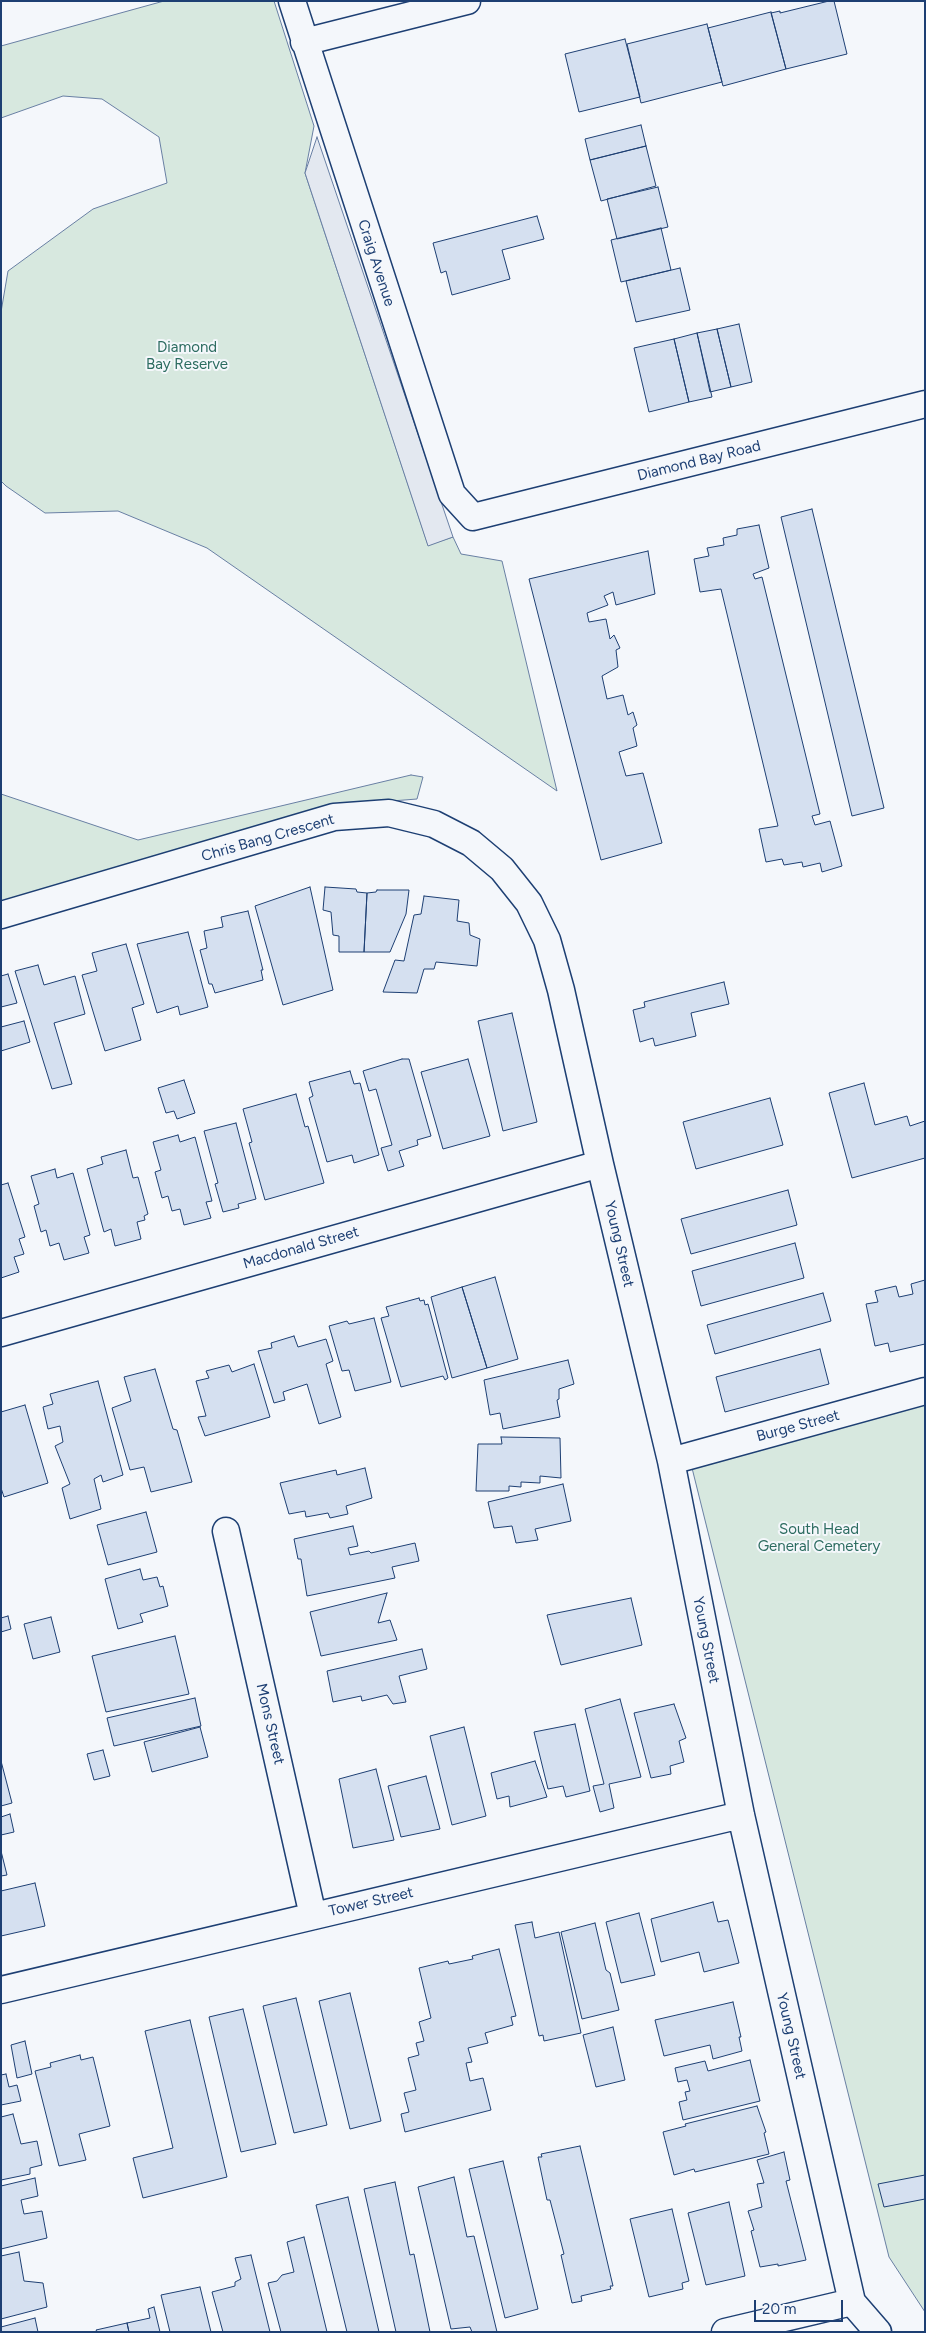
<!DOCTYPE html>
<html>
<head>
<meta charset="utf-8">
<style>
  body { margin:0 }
  #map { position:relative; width:926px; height:2333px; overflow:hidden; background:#f4f7fb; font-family:Figtree,sans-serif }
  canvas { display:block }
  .frame { position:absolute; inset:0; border:2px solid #1d3f73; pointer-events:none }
  .scale { position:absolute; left:754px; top:2300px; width:89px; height:22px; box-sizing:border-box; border:2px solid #1d3f73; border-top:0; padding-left:6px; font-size:15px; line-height:18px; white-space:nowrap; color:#1d3f73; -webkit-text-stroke:4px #f4f7fb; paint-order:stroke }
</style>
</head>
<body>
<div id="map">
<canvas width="926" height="2333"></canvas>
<div class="frame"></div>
<div class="scale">20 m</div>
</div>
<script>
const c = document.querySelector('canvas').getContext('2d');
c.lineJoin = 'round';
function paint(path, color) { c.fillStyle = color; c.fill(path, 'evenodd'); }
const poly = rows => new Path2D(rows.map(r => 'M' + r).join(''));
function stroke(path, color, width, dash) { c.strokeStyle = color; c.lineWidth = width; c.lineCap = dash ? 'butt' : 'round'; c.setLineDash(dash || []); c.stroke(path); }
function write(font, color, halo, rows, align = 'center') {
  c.font = font + ' Figtree,sans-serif'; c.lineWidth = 4; c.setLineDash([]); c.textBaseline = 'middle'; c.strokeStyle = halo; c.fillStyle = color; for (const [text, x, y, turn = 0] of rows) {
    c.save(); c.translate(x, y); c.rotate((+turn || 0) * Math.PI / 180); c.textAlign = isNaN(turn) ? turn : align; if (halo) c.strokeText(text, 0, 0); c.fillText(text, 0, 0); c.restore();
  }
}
const green = poly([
  [164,1,274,1,314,126,305,173,428,545,453,537,461,554,502,561,557,791,207,548,118,511,45,513,6,486,1,481,1,312,8,271,93,209,167,183,159,137,102,99,63,96,1,118,1,46,164,1],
  [411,775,423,777,417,799,379,802,1,913,1,794,138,840,411,775],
  [925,1399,925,2312,889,2257,691,1464,925,1399]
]);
paint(green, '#d7e8df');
stroke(green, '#687fa3', 1);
const parking = poly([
  [317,137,453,537,428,546,305,173,317,137]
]);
paint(parking, '#e3e8f0');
stroke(parking, '#687fa3', 1);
const building = poly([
  [829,1,834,1,847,54,786,69,771,13,780,11,780,13,829,1],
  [771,12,786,69,723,86,708,28,771,12],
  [707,24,722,82,641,103,627,44,707,24],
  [625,39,640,97,579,112,565,54,625,39],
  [641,125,646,146,590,160,585,139,641,125],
  [646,146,656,186,601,201,590,160,646,146],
  [658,187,668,227,617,239,607,199,658,187],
  [537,216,544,239,502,250,510,279,452,295,446,271,441,273,433,243,537,216],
  [661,228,671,270,621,282,611,240,661,228],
  [680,268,690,310,636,322,626,281,680,268],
  [739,324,752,382,731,387,717,329,739,324],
  [717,329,731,387,710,392,697,333,717,329],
  [697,333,712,397,689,402,674,339,697,333],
  [674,339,689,402,649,412,634,348,674,339],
  [812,509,884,808,852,816,781,517,812,509],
  [759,525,769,568,753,574,755,579,762,577,820,814,812,816,815,825,830,821,842,866,822,872,820,863,803,867,802,862,784,865,782,859,766,862,759,829,778,826,721,589,700,592,694,559,709,556,707,548,724,545,723,538,737,535,737,529,759,525],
  [648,551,655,594,616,605,613,592,604,596,608,605,587,613,589,622,606,619,610,639,614,635,620,648,616,650,618,667,602,676,607,699,623,695,628,715,633,712,637,725,633,728,637,746,619,752,626,776,643,773,662,843,601,860,529,579,648,551],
  [310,887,333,990,283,1005,255,906,310,887],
  [325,887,356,889,357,892,367,893,364,952,339,952,339,936,333,935,331,912,323,910,325,887],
  [377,890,409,890,406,914,390,952,364,952,367,893,376,892,377,890],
  [424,896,459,900,457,921,469,923,470,935,480,939,477,966,436,962,434,969,424,969,417,993,383,992,395,960,404,961,414,915,421,914,424,896],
  [248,911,263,970,261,970,263,980,215,993,212,984,209,984,200,950,207,948,204,931,223,927,221,917,248,911],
  [188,932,208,1007,180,1015,178,1006,157,1013,137,944,188,932],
  [126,944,144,1004,132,1008,141,1040,105,1051,82,975,97,971,92,953,126,944],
  [38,965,44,985,75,976,85,1014,54,1023,72,1084,52,1089,15,971,38,965],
  [8,974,17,1003,1,1007,1,976,8,974],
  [724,982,729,1004,691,1013,696,1036,655,1046,653,1038,640,1042,633,1010,645,1007,644,1002,724,982],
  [512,1013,537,1122,503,1131,478,1021,512,1013],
  [24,1021,30,1042,1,1051,1,1027,24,1021],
  [402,1059,409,1059,431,1136,417,1140,418,1145,399,1151,404,1166,388,1171,381,1148,392,1145,376,1089,369,1091,363,1071,402,1059],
  [468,1059,490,1136,443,1149,421,1072,468,1059],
  [350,1071,354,1084,360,1083,379,1155,354,1163,352,1155,327,1162,309,1098,313,1096,309,1082,350,1071],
  [184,1080,195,1113,177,1119,174,1111,166,1113,158,1088,184,1080],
  [864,1083,875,1125,907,1116,910,1126,925,1121,925,1158,852,1178,829,1093,864,1083],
  [296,1094,305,1127,308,1126,324,1183,265,1200,249,1143,252,1142,243,1109,296,1094],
  [770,1098,783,1145,696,1169,683,1122,770,1098],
  [236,1123,256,1199,238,1204,239,1208,223,1212,215,1184,218,1183,204,1131,236,1123],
  [178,1135,180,1142,195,1137,212,1201,206,1202,211,1218,184,1225,180,1209,172,1211,168,1196,162,1198,155,1172,161,1170,153,1142,178,1135],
  [126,1150,133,1178,138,1177,148,1214,144,1216,145,1220,137,1222,141,1239,115,1246,111,1229,104,1232,87,1169,103,1164,101,1157,126,1150],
  [55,1169,57,1178,73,1173,90,1235,84,1237,89,1253,64,1260,59,1243,50,1246,46,1230,41,1232,34,1206,39,1204,31,1176,55,1169],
  [8,1183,25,1237,19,1239,24,1254,14,1257,19,1272,1,1278,1,1185,8,1183],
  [788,1190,797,1225,691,1254,681,1219,788,1190],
  [795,1243,804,1278,701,1306,692,1271,795,1243],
  [495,1277,518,1359,487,1368,462,1287,495,1277],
  [925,1280,925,1344,890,1352,888,1343,875,1346,866,1304,878,1302,875,1291,896,1286,899,1297,913,1294,911,1284,925,1280],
  [462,1287,487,1368,452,1378,431,1297,462,1287],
  [823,1293,831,1321,715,1354,707,1325,823,1293],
  [419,1298,420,1301,424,1300,425,1305,428,1304,448,1378,445,1380,443,1376,401,1387,381,1318,389,1316,386,1307,419,1298],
  [374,1318,391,1382,355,1391,349,1370,342,1371,329,1326,347,1321,349,1324,374,1318],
  [294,1336,298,1347,326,1339,333,1361,326,1364,341,1417,319,1424,307,1384,283,1392,285,1400,274,1403,258,1351,272,1348,271,1343,294,1336],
  [820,1349,829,1384,725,1412,716,1377,820,1349],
  [568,1360,574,1384,559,1389,559,1399,557,1400,560,1417,503,1429,500,1413,490,1415,484,1380,568,1360],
  [254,1364,270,1417,205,1436,198,1417,206,1416,196,1381,209,1378,206,1371,229,1365,232,1372,254,1364],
  [155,1369,173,1429,177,1430,192,1482,151,1492,144,1467,130,1470,112,1408,131,1401,124,1377,155,1369],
  [98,1381,123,1475,103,1482,101,1475,94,1479,101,1509,70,1519,62,1488,70,1484,55,1446,63,1442,60,1426,48,1429,43,1407,53,1404,50,1394,98,1381],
  [25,1405,48,1483,4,1497,1,1488,1,1412,25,1405],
  [501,1437,560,1438,561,1478,540,1476,540,1483,521,1482,521,1487,509,1486,509,1491,476,1491,478,1444,502,1444,501,1437],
  [365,1468,372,1498,346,1506,348,1514,330,1518,328,1513,306,1517,305,1511,289,1514,280,1483,336,1470,337,1475,365,1468],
  [563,1484,571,1521,535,1529,538,1540,516,1543,512,1526,494,1528,488,1502,563,1484],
  [146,1512,157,1552,108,1565,97,1525,146,1512],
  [353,1526,358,1546,348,1548,350,1555,369,1551,371,1553,415,1543,419,1561,392,1567,395,1578,307,1596,301,1559,298,1559,294,1539,353,1526],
  [140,1569,143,1580,157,1577,160,1587,163,1586,168,1606,140,1614,143,1622,118,1629,105,1579,140,1569],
  [387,1593,378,1623,390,1620,397,1640,321,1656,310,1612,387,1593],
  [631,1598,642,1645,561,1665,547,1615,631,1598],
  [8,1616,11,1629,1,1632,1,1618,8,1616],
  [51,1617,60,1652,33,1659,24,1624,51,1617],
  [175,1636,189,1694,106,1712,92,1656,175,1636],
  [422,1649,427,1669,399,1676,406,1702,393,1704,387,1695,362,1701,361,1696,333,1702,327,1671,422,1649],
  [195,1698,201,1726,114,1746,107,1718,195,1698],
  [620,1699,641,1777,609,1784,614,1808,600,1812,593,1786,604,1784,585,1709,620,1699],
  [674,1704,686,1738,679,1741,684,1762,670,1766,671,1774,651,1778,634,1713,674,1704],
  [575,1724,590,1791,566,1797,563,1786,548,1789,534,1732,575,1724],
  [200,1727,208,1757,152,1772,144,1742,200,1727],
  [464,1727,486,1816,452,1825,430,1736,464,1727],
  [103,1750,110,1776,94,1780,87,1754,103,1750],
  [1,1761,12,1803,1,1806,1,1761],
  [535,1761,547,1797,510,1807,509,1796,497,1799,491,1773,535,1761],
  [376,1769,394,1840,353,1848,339,1779,376,1769],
  [426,1776,440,1829,401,1837,388,1786,426,1776],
  [10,1814,14,1832,1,1835,1,1817,10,1814],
  [1,1851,7,1875,1,1876,1,1851],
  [35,1883,45,1926,1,1936,1,1891,35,1883],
  [713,1902,718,1922,728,1920,739,1963,704,1972,699,1952,661,1962,651,1919,713,1902],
  [639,1913,655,1975,621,1983,606,1922,639,1913],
  [532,1922,535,1938,559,1932,581,2033,544,2041,543,2035,539,2036,515,1925,532,1922],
  [595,1923,606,1970,610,1973,619,2010,582,2019,561,1932,595,1923],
  [499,1949,516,2016,511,2017,513,2025,485,2033,488,2043,468,2048,472,2062,466,2063,470,2081,483,2078,491,2110,405,2132,401,2114,409,2112,404,2093,416,2090,408,2058,419,2055,416,2043,424,2041,419,2022,431,2018,419,1968,448,1961,449,1964,473,1959,472,1956,499,1949],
  [350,1993,381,2121,350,2129,319,2001,350,1993],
  [296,1998,327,2125,294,2133,263,2006,296,1998],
  [733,2002,741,2037,739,2037,742,2051,713,2059,710,2045,664,2056,655,2020,733,2002],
  [243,2009,276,2144,241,2152,209,2017,243,2009],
  [190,2020,227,2177,143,2198,133,2158,173,2148,145,2031,190,2020],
  [613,2027,625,2080,596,2087,583,2035,613,2027],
  [25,2041,32,2074,17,2078,11,2045,25,2041],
  [80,2055,81,2060,93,2057,110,2126,79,2134,86,2160,59,2166,35,2071,51,2067,50,2063,80,2055],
  [750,2060,760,2101,683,2120,679,2102,687,2100,685,2092,690,2091,687,2080,678,2082,675,2068,705,2061,708,2071,750,2060],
  [6,2074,9,2087,17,2085,21,2101,1,2105,1,2075,6,2074],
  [757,2106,766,2132,764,2133,769,2154,695,2172,694,2169,674,2175,663,2132,686,2126,685,2124,757,2106],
  [13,2114,21,2144,37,2141,42,2165,30,2168,30,2174,1,2180,1,2117,13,2114],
  [580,2146,613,2286,610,2286,611,2289,581,2296,582,2301,572,2303,561,2255,564,2254,550,2200,547,2200,538,2157,542,2157,541,2154,580,2146],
  [784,2152,790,2180,786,2181,806,2260,778,2266,778,2264,760,2267,751,2231,754,2230,748,2211,762,2207,757,2184,764,2183,757,2160,784,2152],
  [503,2161,538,2309,505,2318,469,2169,503,2161],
  [925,2175,925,2199,884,2207,878,2184,925,2175],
  [454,2177,467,2237,474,2236,497,2332,472,2332,470,2327,451,2329,418,2187,454,2177],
  [35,2178,38,2196,21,2200,24,2214,42,2211,47,2238,1,2249,1,2186,35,2178],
  [395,2182,410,2255,414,2254,430,2332,396,2332,364,2189,395,2182],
  [348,2197,379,2332,347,2332,316,2205,348,2197],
  [729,2202,745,2276,706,2285,688,2213,729,2202],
  [672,2209,689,2281,682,2283,683,2289,649,2297,630,2219,672,2209],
  [304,2237,327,2332,281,2332,268,2283,277,2281,282,2275,294,2272,287,2242,304,2237],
  [19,2252,24,2281,43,2283,47,2307,1,2319,1,2256,19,2252],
  [251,2255,270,2332,223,2332,212,2292,235,2286,235,2282,241,2279,235,2258,251,2255],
  [200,2287,211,2332,170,2332,161,2295,200,2287],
  [154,2307,160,2332,129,2332,127,2323,150,2318,148,2309,154,2307],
  [35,2318,38,2332,1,2332,1,2327,35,2318],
  [127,2323,129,2332,97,2332,96,2330,127,2323]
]);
paint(building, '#d5e0f0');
stroke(building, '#1d3f73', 1);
const minor = poly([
  [292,1,452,494,473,517,925,404],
  [304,42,467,1],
  [1,915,334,817,389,813,434,824,471,843,502,869,529,903,547,940,561,990,600,1164,671,1461,741,1815,852,2302,878,2332],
  [1,1333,600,1164],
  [671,1461,925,1391],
  [226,1531,313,1916],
  [1,1990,741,1815],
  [725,2332,852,2302]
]);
stroke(minor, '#1d3f73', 29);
stroke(minor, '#f4f7fb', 26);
write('15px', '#1d3f73', '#f4f7fb', [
  ["Craig Avenue",376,263,72],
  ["Diamond Bay Road",699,461,-14],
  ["Chris Bang Crescent",268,838,-16],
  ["Young Street",619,1244,77],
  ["Macdonald Street",301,1248,-16],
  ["Burge Street",798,1426,-15],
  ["Young Street",706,1640,79],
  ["Mons Street",270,1724,77],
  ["Tower Street",371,1902,-13],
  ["Young Street",791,2036,77]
]);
write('15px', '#2c6c60', '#f4f7fb', [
  ["Diamond",187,348],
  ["Bay Reserve",187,365],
  ["South Head",819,1530],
  ["General Cemetery",819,1547]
]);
</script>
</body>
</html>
